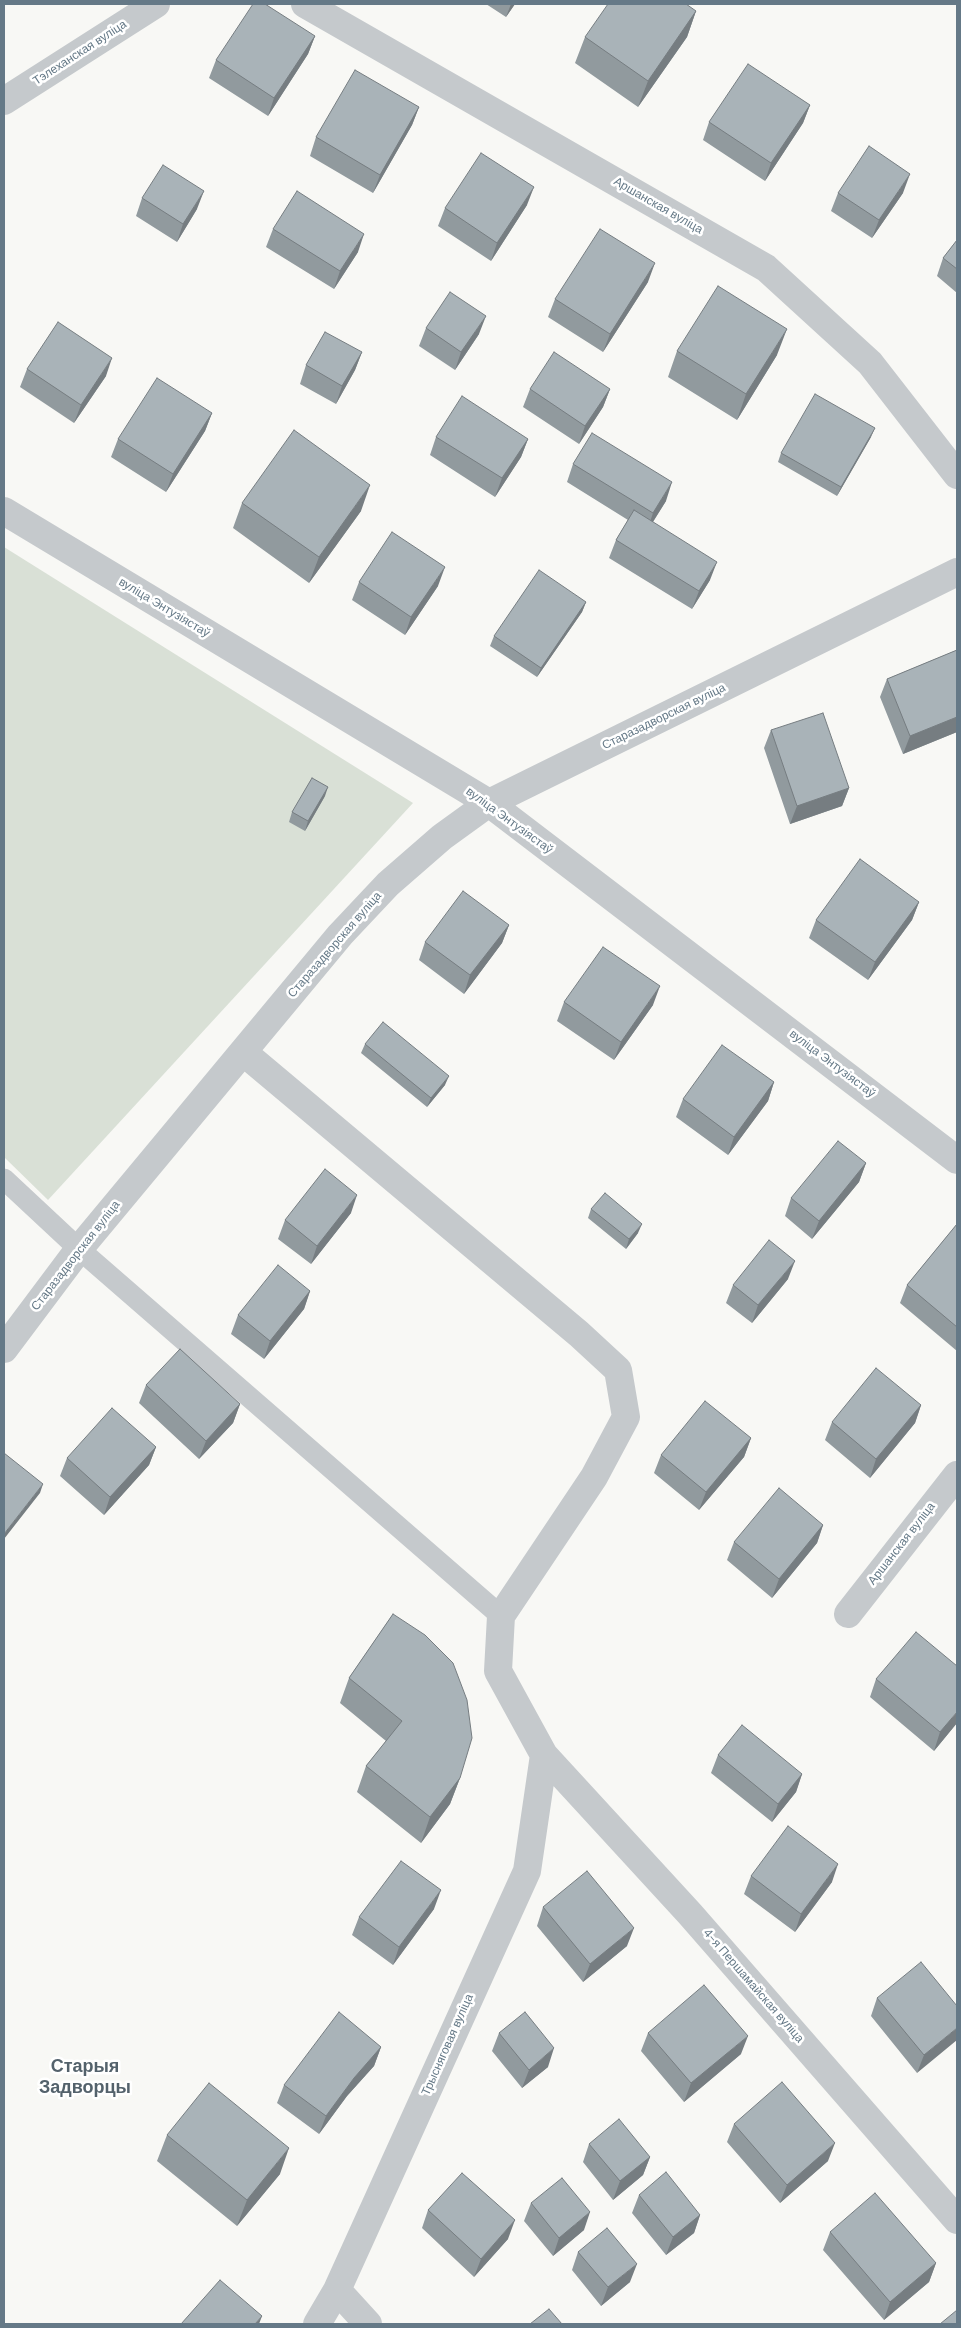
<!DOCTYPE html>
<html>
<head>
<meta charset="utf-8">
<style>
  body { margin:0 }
  #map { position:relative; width:961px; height:2328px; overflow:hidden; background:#f8f8f5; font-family:"DM Sans",sans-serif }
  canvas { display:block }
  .frame { position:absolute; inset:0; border:5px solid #657987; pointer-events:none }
</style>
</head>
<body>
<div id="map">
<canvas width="961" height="2328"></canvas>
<div class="frame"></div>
</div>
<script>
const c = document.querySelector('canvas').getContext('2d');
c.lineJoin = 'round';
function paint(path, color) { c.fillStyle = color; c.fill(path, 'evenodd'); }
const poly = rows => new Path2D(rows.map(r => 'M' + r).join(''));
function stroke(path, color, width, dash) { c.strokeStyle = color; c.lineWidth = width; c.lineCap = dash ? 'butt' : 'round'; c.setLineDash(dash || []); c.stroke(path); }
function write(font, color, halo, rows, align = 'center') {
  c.font = font + ' "DM Sans",sans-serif'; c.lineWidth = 5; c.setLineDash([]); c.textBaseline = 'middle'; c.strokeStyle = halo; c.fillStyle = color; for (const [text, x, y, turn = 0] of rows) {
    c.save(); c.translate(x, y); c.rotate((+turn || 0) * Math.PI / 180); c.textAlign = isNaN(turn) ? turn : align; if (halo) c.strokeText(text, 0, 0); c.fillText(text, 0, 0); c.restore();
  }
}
paint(poly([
  [4,547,413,803,48,1200,4,1157]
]), '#d9e0d6');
stroke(poly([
  [4,1179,79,1249,501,1616]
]), '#c5c9cc', 21);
stroke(poly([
  [305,4,766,268,870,363,957,475],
  [4,101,156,4],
  [4,511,489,803,957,1160],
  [243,1052,579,1334,618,1370,626,1417,594,1477,501,1616,498,1671,544,1755,690,1914,957,2220],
  [4,1349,79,1249,340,935,388,884,442,837,489,803,957,572],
  [848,1614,957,1475],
  [337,2290,368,2324],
  [317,2324,337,2290,527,1871,544,1755]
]), '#c5c9cc', 28);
paint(poly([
  [486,4,515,4,506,17],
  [696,11,687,37,638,107,575,63,585,37],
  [315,36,308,54,268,116,209,78,216,60],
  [810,105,803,123,765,181,703,140,709,122],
  [419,107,412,125,373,193,310,156,316,137],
  [838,193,903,193,872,238,831,211],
  [142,198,197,209,177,242,136,216],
  [527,205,491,261,438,226,445,208],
  [273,229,358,252,334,289,266,247],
  [957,240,957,293,937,276,943,258],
  [648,282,603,352,548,317,555,299],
  [426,328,479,334,455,370,419,346],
  [677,351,777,355,737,420,668,377],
  [362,352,355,370,336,404,300,384,306,365],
  [27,369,106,376,74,423,20,387],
  [530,389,610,389,603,407,579,444,523,407],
  [212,413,205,431,166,492,111,457,118,439],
  [436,437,528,439,521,457,495,497,430,455],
  [871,437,837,496,778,462,781,453],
  [573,464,666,501,653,522,710,580,692,609,609,558,616,540,628,520,567,482],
  [242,503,361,511,309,583,233,528],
  [359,582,438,586,405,635,352,600],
  [586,602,582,612,537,677,490,646,494,636],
  [957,650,957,732,903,754,880,697,887,679],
  [771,730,849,788,842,806,790,824,764,748],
  [325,796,305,831,289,822,292,812],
  [919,902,912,920,868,980,809,938,816,920],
  [509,925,502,943,464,994,419,960,425,942],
  [564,1002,653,1005,614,1060,557,1021],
  [365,1044,445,1085,427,1107,361,1053],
  [774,1082,768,1101,728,1155,676,1117,683,1099],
  [866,1163,859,1182,812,1239,785,1216,791,1198],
  [591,1209,638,1233,626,1249,588,1218],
  [351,1213,311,1264,278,1239,285,1220],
  [957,1224,957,1351,900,1303,907,1285],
  [788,1279,752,1323,726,1303,733,1285],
  [310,1291,304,1309,264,1359,231,1334,238,1315],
  [146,1385,240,1404,233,1423,199,1459,139,1403],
  [921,1405,915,1423,870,1478,825,1440,832,1422],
  [751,1438,744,1457,699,1510,654,1473,661,1455],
  [156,1447,149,1465,104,1515,60,1476,67,1458],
  [823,1525,817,1543,772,1598,727,1560,734,1542],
  [393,1614,460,1778,450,1804,421,1843,357,1792,366,1766,386,1741,340,1703,349,1678],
  [876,1679,957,1723,934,1751,870,1697],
  [718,1755,802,1774,796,1792,772,1822,711,1773],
  [751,1876,832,1882,795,1932,744,1894],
  [543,1907,627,1946,583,1982,537,1926],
  [434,1909,393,1965,352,1935,359,1917],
  [877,1998,957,2006,917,2073,871,2016],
  [499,2033,548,2067,522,2088,492,2051],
  [648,2033,741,2054,684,2102,641,2051],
  [381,2047,374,2066,347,2096,319,2134,277,2103,284,2085],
  [734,2124,828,2161,780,2203,727,2142],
  [167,2135,280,2174,237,2226,157,2161],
  [589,2144,650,2157,643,2175,613,2200,583,2162],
  [639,2195,700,2215,694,2233,666,2255,632,2213],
  [531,2203,584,2230,553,2256,524,2221],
  [428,2210,508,2239,474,2277,422,2228],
  [830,2232,936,2263,929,2282,884,2320,823,2250],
  [578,2252,630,2282,601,2306,572,2270]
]), '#919a9e');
paint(poly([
  [511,4,515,4,506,17],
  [696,11,687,37,638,107,648,81],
  [315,36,308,54,268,116,274,98],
  [810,105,803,123,765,181,771,163],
  [419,107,412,125,373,193,380,175],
  [910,174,903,193,872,238,879,220],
  [534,187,527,205,491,261,497,243],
  [204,191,197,209,177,242,183,224],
  [364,234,358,252,334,289,340,271],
  [655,263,648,282,603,352,610,334],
  [486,316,479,334,455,370,461,352],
  [787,329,777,355,737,420,746,394],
  [362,352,355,370,336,404,342,386],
  [112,358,106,376,74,423,81,405],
  [610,389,603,407,579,444,585,426],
  [212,413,205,431,166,492,173,474],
  [875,428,871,437,837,496,841,487],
  [528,439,521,457,495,497,502,478],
  [672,482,666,501,647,531,653,513],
  [370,485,361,511,309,583,319,557],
  [717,562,710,580,692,609,699,591],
  [445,567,438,586,405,635,411,617],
  [586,602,582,612,537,677,541,668],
  [957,717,957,732,903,754,910,736],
  [328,787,325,796,305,831,308,821],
  [849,788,842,806,790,824,797,806],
  [919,902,912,920,868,980,875,962],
  [509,925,502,943,464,994,470,975],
  [660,986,653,1005,614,1060,621,1042],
  [449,1076,445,1085,427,1107,431,1098],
  [774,1082,768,1101,728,1155,734,1137],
  [866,1163,859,1182,812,1239,819,1221],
  [357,1195,351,1213,311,1264,317,1246],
  [642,1224,638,1233,626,1249,629,1239],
  [795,1261,788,1279,752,1323,758,1305],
  [310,1291,304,1309,264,1359,270,1341],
  [240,1404,233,1423,199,1459,206,1441],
  [921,1405,915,1423,870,1478,876,1459],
  [751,1438,744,1457,699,1510,706,1492],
  [156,1447,149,1465,104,1515,110,1497],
  [43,1484,40,1493,4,1539,4,1534],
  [823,1525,817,1543,772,1598,779,1579],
  [957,1712,957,1723,934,1751,940,1732],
  [802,1774,796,1792,772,1822,778,1804],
  [460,1778,450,1804,421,1843,430,1817],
  [838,1864,832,1882,795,1932,801,1914],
  [441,1890,434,1909,393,1965,399,1947],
  [634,1928,627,1946,583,1982,590,1964],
  [957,2028,957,2040,917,2073,924,2055],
  [748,2036,741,2054,684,2102,691,2083],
  [381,2047,374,2066,347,2096,319,2134,326,2116,354,2078],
  [554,2048,548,2067,522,2088,529,2070],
  [835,2143,828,2161,780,2203,787,2185],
  [289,2148,280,2174,237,2226,247,2200],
  [650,2157,643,2175,613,2200,620,2181],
  [590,2212,584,2230,553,2256,559,2238],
  [700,2215,694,2233,666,2255,673,2237],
  [515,2220,508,2239,474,2277,481,2259],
  [936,2263,929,2282,884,2320,890,2302],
  [637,2264,630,2282,601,2306,608,2287],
  [262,2316,259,2324,255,2324]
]), '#767d81');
const building = poly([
  [253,4,265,4,315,36,274,98,216,60,253,4],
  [608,4,686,4,696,11,648,81,585,37,608,4],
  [748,64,810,105,771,163,709,122,748,64],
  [355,70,419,107,380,175,316,137,355,70],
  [869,146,910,174,879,220,838,193,869,146],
  [481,153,534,187,497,243,445,208,481,153],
  [163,165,204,191,183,224,142,198,163,165],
  [297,191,364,234,340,271,273,229,297,191],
  [600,229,655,263,610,334,555,299,600,229],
  [957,240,957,269,943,258,957,240],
  [718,286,787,329,746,394,677,351,718,286],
  [450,292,486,316,461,352,426,328,450,292],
  [58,322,112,358,81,405,27,369,58,322],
  [325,332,362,352,342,386,306,365,325,332],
  [554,352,610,389,585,426,530,389,554,352],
  [157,378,212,413,173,474,118,439,157,378],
  [815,394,875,428,841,487,781,453,815,394],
  [462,396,528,439,502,478,436,437,462,396],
  [294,430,370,485,319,557,242,503,294,430],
  [592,433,672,482,653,513,573,464,592,433],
  [634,510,717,562,699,591,616,540,634,510],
  [392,532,445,567,411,617,359,582,392,532],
  [539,570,586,602,541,668,494,636,539,570],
  [957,650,957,717,910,736,887,679,957,650],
  [823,713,849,788,797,806,771,730,823,713],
  [312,778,328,787,308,821,292,812,312,778],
  [860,859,919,902,875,962,816,920,860,859],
  [463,891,509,925,470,975,425,942,463,891],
  [603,947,660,986,621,1042,564,1002,603,947],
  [383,1022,449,1076,431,1098,365,1044,383,1022],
  [722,1045,774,1082,734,1137,683,1099,722,1045],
  [838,1141,866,1163,819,1221,791,1198,838,1141],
  [325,1169,357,1195,317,1246,285,1220,325,1169],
  [605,1193,642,1224,629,1239,591,1209,605,1193],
  [957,1224,957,1327,907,1285,957,1224],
  [769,1240,795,1261,758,1305,733,1285,769,1240],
  [278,1265,310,1291,270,1341,238,1315,278,1265],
  [180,1349,240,1404,206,1441,146,1385,180,1349],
  [876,1368,921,1405,876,1459,832,1422,876,1368],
  [705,1401,751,1438,706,1492,661,1455,705,1401],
  [112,1408,156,1447,110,1497,67,1458,112,1408],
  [4,1453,43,1484,4,1534,4,1453],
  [779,1488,823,1525,779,1579,734,1542,779,1488],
  [393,1614,425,1635,453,1663,467,1700,472,1738,460,1778,430,1817,366,1766,402,1721,349,1678,393,1614],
  [916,1632,957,1666,957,1712,940,1732,876,1679,916,1632],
  [742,1725,802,1774,778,1804,718,1755,742,1725],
  [788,1826,838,1864,801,1914,751,1876,788,1826],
  [401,1861,441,1890,399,1947,359,1917,401,1861],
  [587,1871,634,1928,590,1964,543,1907,587,1871],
  [921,1962,957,2006,957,2028,924,2055,877,1998,921,1962],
  [704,1985,748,2036,691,2083,648,2033,704,1985],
  [339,2012,381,2047,354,2078,326,2116,284,2085,339,2012],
  [525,2012,554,2048,529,2070,499,2033,525,2012],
  [782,2082,835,2143,787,2185,734,2124,782,2082],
  [209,2083,289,2148,247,2200,167,2135,209,2083],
  [619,2119,650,2157,620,2181,589,2144,619,2119],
  [666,2172,700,2215,673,2237,639,2195,666,2172],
  [462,2173,515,2220,481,2259,428,2210,462,2173],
  [562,2178,590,2212,559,2238,531,2203,562,2178],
  [875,2193,936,2263,890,2302,830,2232,875,2193],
  [607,2228,637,2264,608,2287,578,2252,607,2228],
  [220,2280,262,2316,255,2324,181,2324,220,2280],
  [549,2309,562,2324,530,2324,549,2309],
  [957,2310,957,2324,940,2324,957,2310]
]);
paint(building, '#a9b3b8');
stroke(building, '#767d81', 1);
write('12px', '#657987', '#fff', [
  ["Тэлеханская вуліца",80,53,-33],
  ["Аршанская вуліца",658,206,30],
  ["вуліца Энтузіястаў",164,608,31],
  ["Старазадворская вуліца",664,717,-26],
  ["вуліца Энтузіястаў",509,821,36],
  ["Старазадворская вуліца",335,945,-49],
  ["вуліца Энтузіястаў",832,1064,37],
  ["Старазадворская вуліца",76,1256,-52],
  ["Аршанская вуліца",902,1544,-52],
  ["4-я Першамайская вуліца",753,1986,49],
  ["Трысняговая вуліца",448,2045,-66]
]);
write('bold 18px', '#54626c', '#fff', [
  ["Старыя",85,2067],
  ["Задворцы",85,2088]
]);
</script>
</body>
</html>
